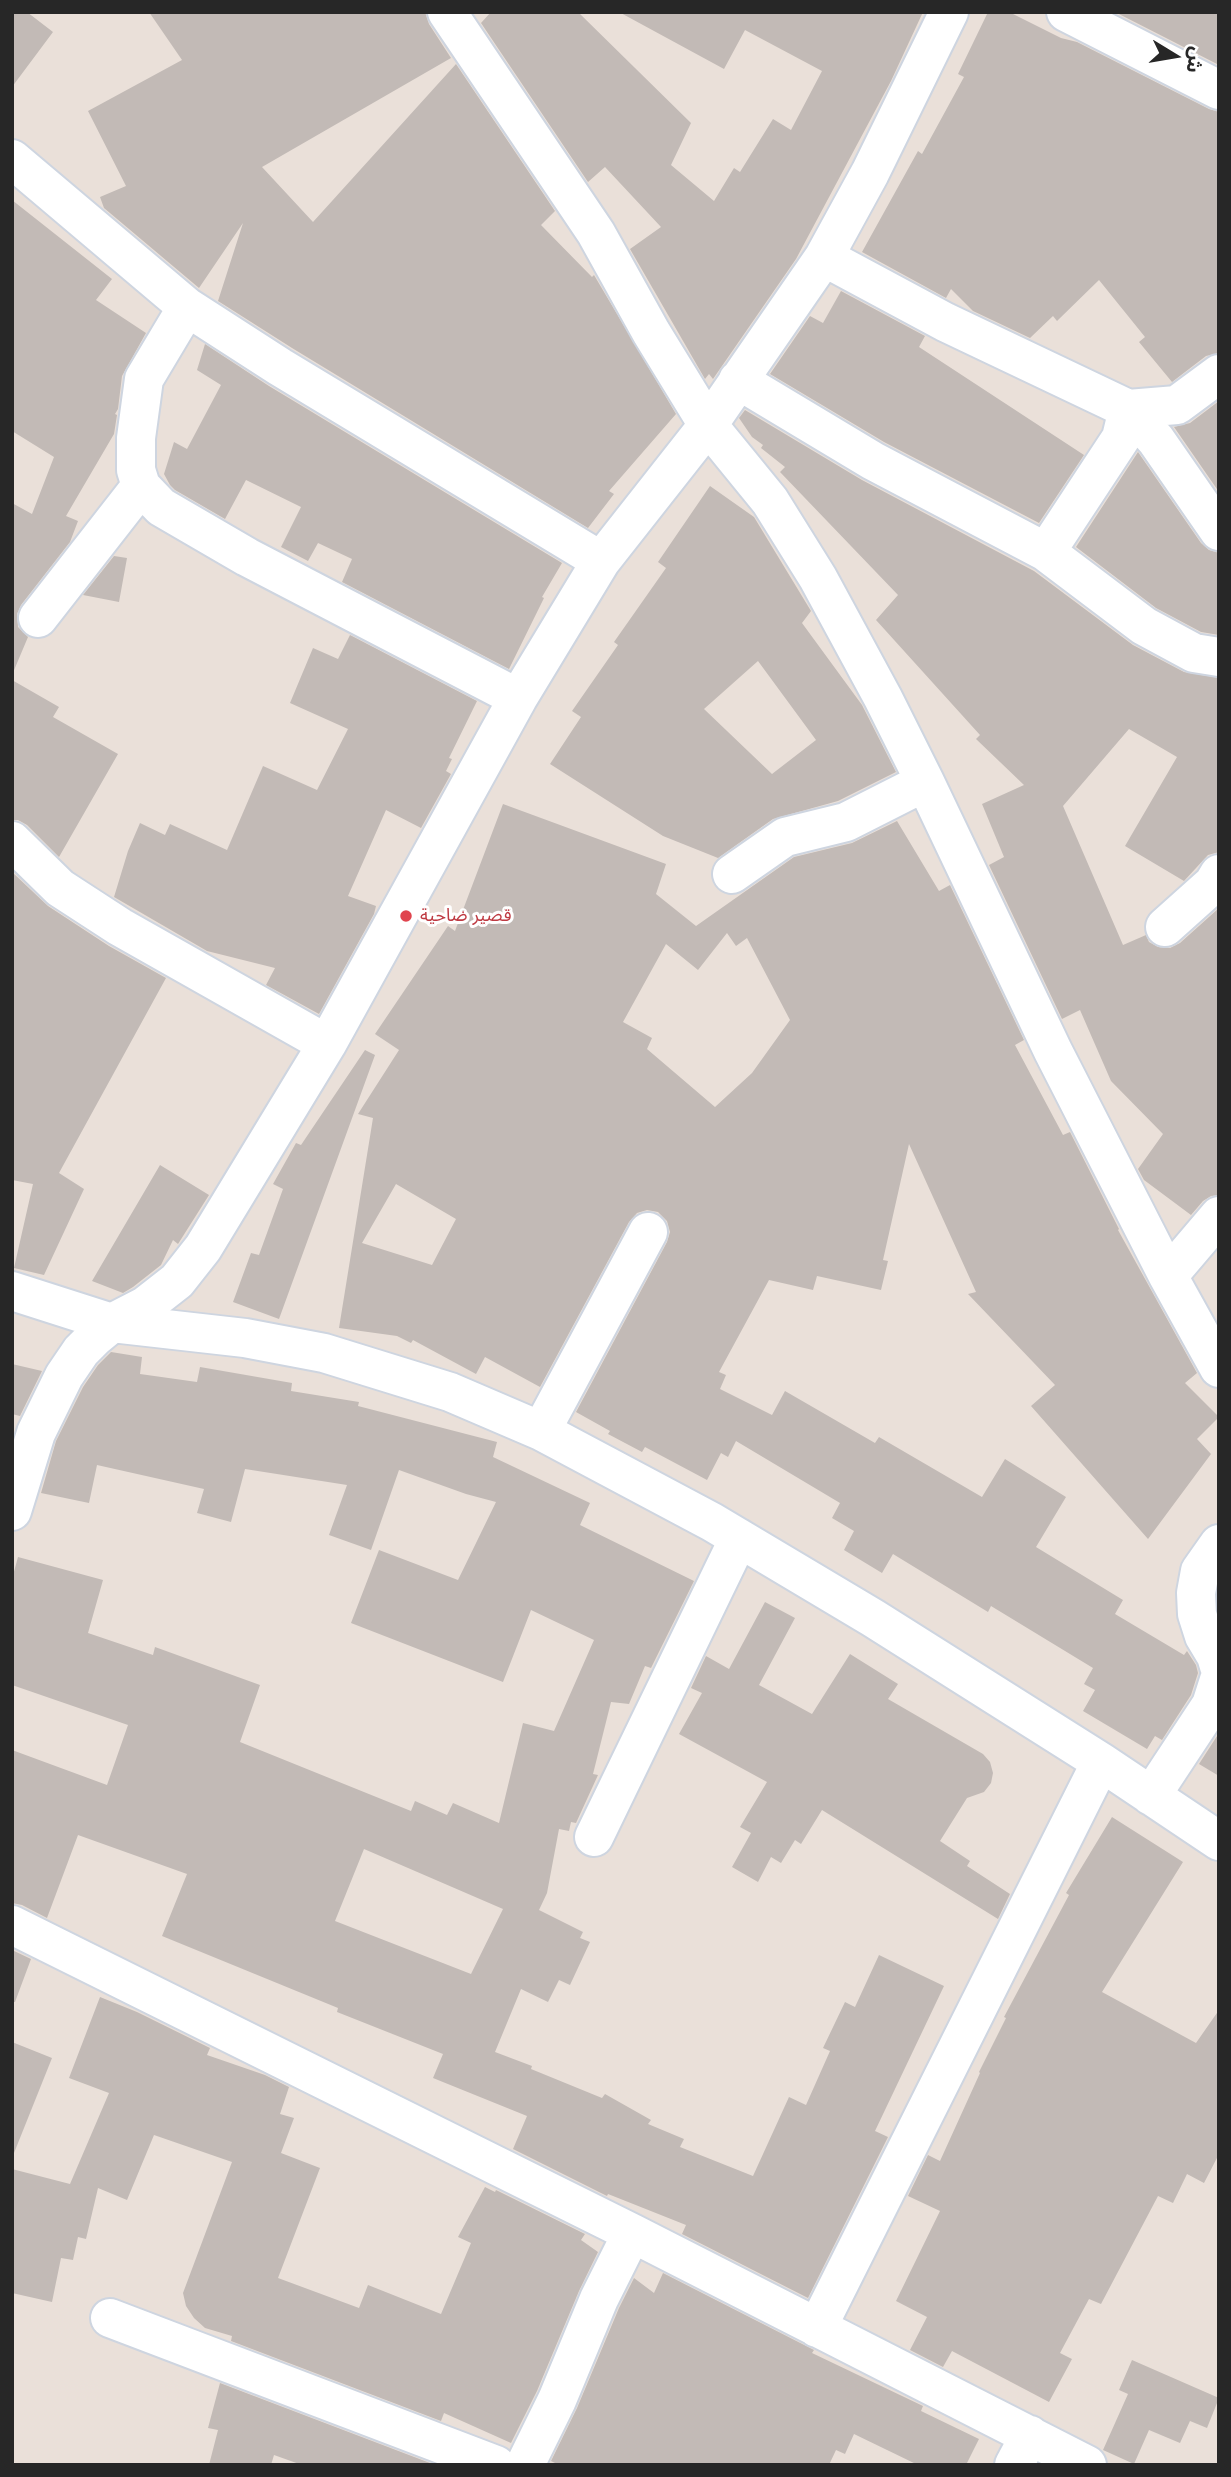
<!DOCTYPE html>
<html>
<head>
<meta charset="utf-8">
<style>
  body { margin:0 }
  #map { position:relative; width:1231px; height:2477px; overflow:hidden; background:#eae0d9; font-family:Quicksand,"Noto Sans Arabic",sans-serif }
  canvas { display:block }
  .frame { position:absolute; inset:0; border:14px solid #272727; pointer-events:none }
  .north { position:absolute; left:1140px; top:21px; width:70px; height:70px; -webkit-text-stroke:5px #fff; paint-order:stroke; rotate:101deg; font-size:19px; font-weight:700; line-height:28px; text-align:center; color:#272727 }
  .north::after { content:''; display:block; margin:auto; width:24px; height:32px; background:#272727; clip-path:polygon(50% 0,100% 100%,50% 72%,0 100%) }
</style>
</head>
<body>
<div id="map">
<canvas width="1231" height="2477"></canvas>
<div class="frame"></div>
<div class="north">ش</div>
</div>
<script>
const c = document.querySelector('canvas').getContext('2d');
c.lineJoin = 'round';
function paint(path, color) { c.fillStyle = color; c.fill(path, 'evenodd'); }
const poly = rows => new Path2D(rows.map(r => 'M' + r).join(''));
function stroke(path, color, width, dash) { c.strokeStyle = color; c.lineWidth = width; c.lineCap = dash ? 'butt' : 'round'; c.setLineDash(dash || []); c.stroke(path); }
function write(font, color, halo, rows, align = 'center') {
  c.font = font + ' Quicksand,"Noto Sans Arabic",sans-serif'; c.lineWidth = 6; c.setLineDash([]); c.textBaseline = 'middle'; c.strokeStyle = halo; c.fillStyle = color; for (const [text, x, y, turn = 0] of rows) {
    c.save(); c.translate(x, y); c.rotate((+turn || 0) * Math.PI / 180); c.textAlign = isNaN(turn) ? turn : align; if (halo) c.strokeText(text, 0, 0); c.fillText(text, 0, 0); c.restore();
  }
}
paint(poly([
  [12,12,27,12,53,32,12,87],
  [149,12,425,12,429,24,451,58,262,167,313,222,456,64,555,211,541,225,592,277,594,275,676,414,609,491,614,494,588,528,292,348,218,301,243,223,199,288,104,208,100,197,126,186,88,111,182,60],
  [491,12,578,12,691,123,671,165,714,201,734,168,740,172,773,119,791,130,822,71,745,30,724,69,619,12,923,12,891,81,796,259,713,379,709,374,705,379,630,249,661,227,605,167,588,182,481,23],
  [988,12,1009,12,1061,38,1077,42,1209,109,1219,112,1219,353,1206,356,1172,382,1139,342,1145,337,1099,280,1057,321,1053,316,1030,338,973,311,951,289,946,298,862,252,918,151,922,154,964,77,958,74],
  [1115,12,1219,12,1219,65],
  [12,200,112,279,96,300,146,333,122,376,118,409,115,414,117,415,114,434,66,516,78,521,70,542,21,605,17,614,18,627,28,637,12,675,12,503,32,514,54,457,12,431],
  [841,291,925,336,919,347,1084,455,1039,523,884,442,770,374,810,316,823,323],
  [205,344,269,386,562,563,542,597,544,598,509,669,342,582,352,559,318,543,308,561,281,547,301,507,246,480,225,519,175,490,170,485,164,474,174,442,187,449,221,385,197,370],
  [1219,401,1219,492,1174,427,1190,423],
  [745,410,862,480,1034,571,1133,645,1184,672,1219,678,1219,852,1208,855,1184,881,1125,846,1177,757,1129,729,1063,806,1123,945,1146,935,1149,942,1158,947,1170,948,1180,943,1219,908,1219,1195,1211,1196,1203,1201,1191,1215,1144,1180,1138,1169,1163,1134,1111,1081,1080,1010,1062,1019,989,865,1004,857,982,804,1024,785,976,739,980,735,876,620,898,595,780,472,785,467,761,448,763,445,752,437,739,418],
  [1138,452,1201,543,1209,550,1219,553,1219,635,1201,632,1156,608,1076,547],
  [710,486,754,517,811,611,802,623,862,705,896,772,838,801,773,819,718,858,663,836,550,764,581,717,572,711,618,645,614,642,666,568,658,562],
  [758,661,816,740,772,774,704,709],
  [114,556,127,558,119,602,83,595],
  [350,635,477,701,449,758,452,759,446,771,451,774,421,828,386,810,348,896,376,906,374,914,319,1014,266,985,275,968,207,951,114,897,128,851,140,823,165,835,170,824,227,850,263,766,317,790,348,729,290,703,313,648,338,659],
  [12,680,59,707,53,717,118,754,59,857,27,825,18,820,12,820],
  [503,804,666,864,656,894,696,926,794,857,852,843,897,821,939,891,950,885,1024,1040,1015,1045,1063,1135,1070,1132,1119,1229,1118,1230,1197,1373,1185,1383,1219,1417,1197,1439,1211,1454,1148,1539,1031,1406,1055,1385,968,1294,976,1292,909,1144,883,1260,888,1261,881,1290,817,1276,813,1290,769,1280,719,1372,726,1375,720,1389,772,1415,785,1391,875,1443,879,1437,982,1497,1005,1459,1066,1497,1036,1547,1123,1600,1115,1614,1184,1655,1187,1651,1196,1665,1198,1673,1191,1695,1162,1740,1155,1736,1147,1749,1083,1711,1095,1690,1084,1684,1093,1668,991,1606,988,1612,893,1554,882,1573,844,1550,854,1531,832,1518,840,1503,736,1441,728,1457,721,1453,707,1480,645,1447,642,1452,608,1434,610,1431,576,1412,667,1242,670,1232,667,1221,658,1212,647,1210,637,1213,629,1222,540,1387,485,1357,476,1374,413,1340,411,1343,397,1336,339,1328,373,1118,358,1114,399,1050,375,1034,448,926,455,931],
  [727,933,736,946,747,938,790,1020,752,1073,715,1107,647,1049,652,1038,623,1022,666,944,698,970],
  [396,1184,456,1219,432,1265,362,1243],
  [12,872,48,906,109,946,166,978,59,1173,84,1189,44,1275,14,1268,33,1184,12,1180],
  [365,1050,375,1055,279,1319,233,1302,251,1253,259,1255,283,1189,273,1184,296,1143,301,1145],
  [160,1165,209,1195,178,1244,173,1240,161,1265,133,1287,123,1293,92,1281],
  [111,1352,142,1357,140,1374,197,1382,200,1367,292,1383,291,1391,359,1402,358,1406,497,1442,493,1457,590,1503,580,1525,694,1581,651,1668,645,1666,629,1704,611,1702,593,1774,598,1775,576,1823,571,1822,569,1831,559,1829,547,1893,539,1910,583,1932,580,1938,590,1942,570,1985,559,1980,548,2002,521,1989,495,2052,532,2066,531,2069,602,2098,605,2094,651,2120,648,2124,684,2139,680,2147,753,2176,789,2097,806,2105,830,2051,823,2048,845,2002,855,2007,879,1955,944,1986,875,2131,888,2137,808,2298,682,2234,686,2225,608,2194,607,2196,513,2149,527,2116,433,2078,443,2054,337,2012,338,2008,162,1936,187,1874,78,1835,47,1918,22,1905,12,1903,12,1750,107,1785,128,1725,12,1685,12,1579,18,1557,103,1580,88,1633,153,1655,155,1647,260,1685,240,1742,411,1811,415,1801,447,1815,453,1803,499,1823,523,1723,554,1731,594,1640,531,1610,503,1682,351,1623,379,1550,458,1580,496,1502,466,1494,399,1470,371,1550,329,1535,347,1485,245,1469,231,1522,197,1513,204,1489,97,1465,89,1503,41,1493,56,1441,83,1387,98,1365],
  [364,1849,503,1909,471,1974,335,1921],
  [12,1364,42,1371,20,1416,12,1414],
  [765,1602,795,1618,759,1685,812,1714,850,1654,898,1684,888,1699,983,1754,990,1762,993,1773,991,1783,984,1792,967,1798,940,1841,970,1861,967,1866,1010,1894,998,1919,822,1810,801,1844,795,1840,781,1863,771,1857,758,1882,732,1867,751,1833,740,1827,767,1782,679,1734,702,1693,691,1688,706,1656,729,1669],
  [1219,1733,1219,1776,1199,1764],
  [1112,1817,1183,1862,1102,1992,1196,2043,1219,2010,1219,2154,1204,2183,1187,2174,1173,2203,1158,2196,1101,2304,1089,2299,1060,2353,1072,2359,1049,2402,952,2351,943,2367,910,2350,927,2317,896,2301,940,2211,908,2196,928,2155,940,2161,980,2073,979,2072,1006,2018,1004,2017,1069,1895,1066,1893],
  [12,1950,31,1959,15,2002,12,2002],
  [100,1997,137,2012,210,2048,207,2055,265,2075,289,2087,280,2114,294,2118,281,2153,320,2168,278,2278,359,2308,368,2285,441,2314,471,2243,458,2237,485,2187,495,2192,496,2190,585,2234,581,2240,598,2252,579,2291,537,2391,511,2443,444,2413,441,2421,231,2341,232,2336,205,2328,194,2318,186,2306,183,2293,232,2162,154,2135,127,2200,98,2188,86,2239,78,2237,73,2260,61,2258,52,2302,12,2293,12,2169,70,2184,109,2093,69,2078],
  [12,2042,52,2058,14,2153,12,2153],
  [663,2273,814,2350,812,2353,923,2406,921,2411,979,2439,966,2465,918,2465,854,2434,845,2454,836,2450,829,2465,559,2465,551,2461,577,2408,619,2308,634,2278,654,2293],
  [1132,2360,1219,2398,1207,2428,1190,2421,1180,2443,1149,2430,1134,2464,1103,2450,1128,2394,1119,2390],
  [220,2383,430,2463,429,2465,302,2465,274,2455,271,2465,209,2465,218,2430,208,2428]
]), '#c2bab6');
const minor = poly([
  [447,12,596,233,651,332,708,425,770,501,818,578,883,698,925,782,1053,1051,1168,1276,1219,1368],
  [1066,12,1219,90],
  [12,159,187,307,280,367,601,561],
  [824,257,945,322,1128,409,1156,440,1219,531],
  [187,307,144,379,136,438,136,470,141,486,161,507,247,557,518,698],
  [738,380,873,461,1046,552,1144,626,1194,653,1219,657],
  [1046,552,1121,438,1128,409,1177,405,1219,374],
  [38,618,141,486],
  [12,841,60,888,120,927,327,1044],
  [732,874,785,837,846,822,925,782],
  [1165,927,1213,884,1219,874],
  [1168,1276,1219,1216],
  [12,1291,112,1323,245,1338,324,1353,450,1392,541,1431,712,1522,873,1618,1101,1762,1219,1841],
  [541,1431,648,1232],
  [12,1511,36,1433,64,1376,81,1351,95,1337,112,1323,145,1306,177,1281,203,1248,327,1044,518,698,601,561,708,425,824,257,870,173,949,12],
  [1219,1544,1200,1571,1196,1593,1197,1614,1204,1636,1216,1656,1219,1666],
  [1151,1796,1211,1705,1219,1680],
  [594,1837,739,1538],
  [12,1925,632,2233,1087,2465],
  [110,2318,496,2465],
  [817,2328,1101,1762],
  [525,2465,557,2400,599,2299,632,2233],
  [1014,2465,1030,2435]
]);
stroke(minor, '#ced5e0', 42);
stroke(minor, '#fff', 38);
for (const [x, y, r, color] of [
  [406,916,7,"#e0444e"]
]) { const dot = new Path2D(); dot.arc(x, y, r, 0, 2 * Math.PI); c.fillStyle = color; c.fill(dot); stroke(dot, '#fff', 2.5); }
write('18px', '#be3a42', '#fff', [
  ["قصير ضاحية",420,916]
], 'left');
</script>
</body>
</html>
